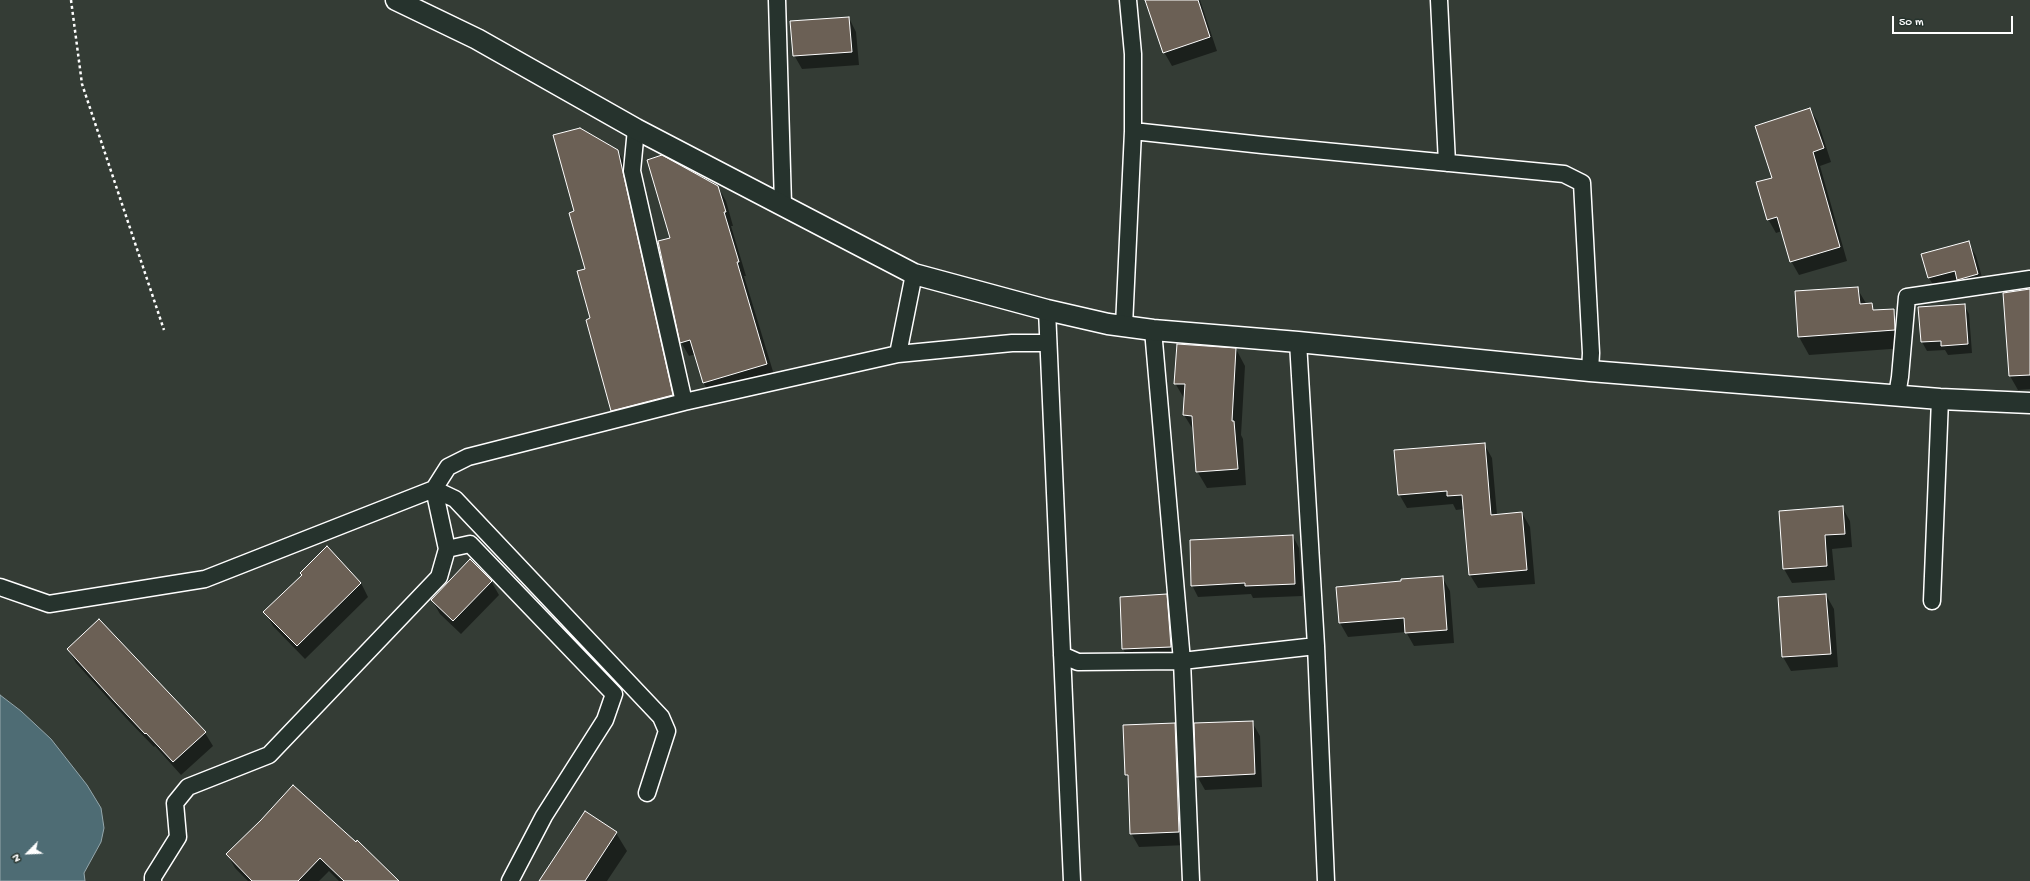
<!DOCTYPE html>
<html>
<head>
<meta charset="utf-8">
<style>
  body { margin:0 }
  #map { position:relative; width:2030px; height:881px; overflow:hidden; background:#343c35; font-family:"Gochi Hand",sans-serif }
  canvas { display:block }
  .north { position:absolute; left:8px; top:833px; width:40px; height:40px; -webkit-text-stroke:3px #26332d; paint-order:stroke; rotate:246deg; font-size:11px; font-weight:700; line-height:16px; text-align:center; color:#fff }
  .north::after { content:''; display:block; margin:auto; width:14px; height:18px; background:#fff; clip-path:polygon(50% 0,100% 100%,50% 72%,0 100%) }
  .scale { position:absolute; left:1892px; top:16px; width:121px; height:18px; box-sizing:border-box; border:2px solid #fff; border-top:0; padding-left:5px; font-size:12px; line-height:14px; white-space:nowrap; color:#fff; -webkit-text-stroke:3px #26332d; paint-order:stroke }
</style>
</head>
<body>
<div id="map">
<canvas width="2030" height="881"></canvas>
<div class="north">N</div>
<div class="scale">50 m</div>
</div>
<script>
const c = document.querySelector('canvas').getContext('2d');
c.lineJoin = 'round';
function paint(path, color) { c.fillStyle = color; c.fill(path, 'evenodd'); }
const poly = rows => new Path2D(rows.map(r => 'M' + r).join(''));
function stroke(path, color, width, dash) { c.strokeStyle = color; c.lineWidth = width; c.lineCap = dash ? 'butt' : 'round'; c.setLineDash(dash || []); c.stroke(path); }
const water = poly([
  [0,695,21,711,51,739,87,785,101,808,104,828,101,842,84,873,85,881,0,881,0,695]
]);
paint(water, '#4e6c74');
stroke(water, '#95a7ac', 1);
paint(poly([
  [1146,0,1200,0,1217,51,1172,66,1164,52],
  [849,18,856,32,859,65,802,69,794,55],
  [1810,109,1818,122,1831,162,1820,166,1847,261,1799,275,1791,261,1782,231,1776,233,1768,219,1773,178],
  [618,151,626,165,680,409,619,424,611,411,592,319,586,269,575,212],
  [718,187,726,201,733,226,731,226,746,276,744,276,775,378,711,396,703,382,696,354,689,356,681,342,672,238],
  [1968,242,1976,256,1985,288,1937,291,1929,278],
  [1857,288,1867,305,1871,305,1875,311,1893,310,1904,328,1904,348,1809,355,1799,337],
  [2030,290,2030,389,2018,390,2010,376],
  [1964,305,1969,314,1972,353,1948,355,1945,350,1927,351,1922,342,1919,308],
  [1236,349,1245,366,1241,435,1243,439,1246,485,1207,488,1197,471,1194,431,1184,415,1185,400,1175,383],
  [1484,444,1492,458,1497,515,1522,513,1530,527,1535,584,1478,588,1470,575,1464,509,1456,510,1453,504,1407,508,1399,494],
  [1842,507,1850,521,1852,547,1832,549,1835,580,1792,583,1784,569],
  [1293,536,1299,548,1302,596,1253,598,1251,594,1198,597,1192,585],
  [1442,577,1450,591,1454,643,1414,646,1406,632,1348,637,1340,623,1337,588],
  [491,581,499,595,461,634,440,614,432,600],
  [361,583,368,597,305,659,273,626,265,612],
  [1826,595,1834,609,1838,667,1791,671,1783,657],
  [1166,596,1174,609,1178,661,1131,663,1123,649,1121,597],
  [68,649,205,733,213,746,181,775,155,746,154,747,125,717,76,663],
  [1252,722,1260,736,1262,787,1205,790,1197,776],
  [1174,724,1182,738,1187,845,1139,847,1131,833,1129,781,1126,775],
  [262,821,398,881,339,881,329,871,319,881,248,881,235,868,227,854],
  [616,833,627,851,607,881,540,881]
]), '#0007');
const building = poly([
  [1145,0,1198,0,1210,37,1163,53,1145,0],
  [849,17,852,52,793,56,790,21,849,17],
  [1810,108,1824,148,1813,152,1840,247,1790,262,1777,217,1767,220,1756,182,1772,178,1755,126,1810,108],
  [580,128,618,150,673,395,611,411,586,320,590,318,577,271,585,269,569,213,574,211,553,135,580,128],
  [662,155,718,186,726,212,724,212,739,262,737,262,767,364,703,383,690,340,680,343,658,241,670,238,647,160,662,155],
  [1969,241,1978,274,1957,280,1955,271,1928,278,1921,254,1969,241],
  [1858,287,1860,304,1872,303,1873,310,1894,309,1895,330,1798,337,1795,291,1858,287],
  [2030,289,2030,375,2009,376,2003,293,2030,289],
  [1965,304,1968,344,1941,346,1941,341,1921,342,1918,307,1965,304],
  [1177,344,1236,348,1232,421,1234,421,1238,469,1196,472,1192,416,1183,415,1185,384,1174,384,1177,344],
  [1485,443,1491,515,1522,512,1527,570,1469,575,1462,495,1447,496,1447,491,1398,495,1394,450,1485,443],
  [1843,506,1845,534,1825,535,1827,566,1783,569,1779,511,1843,506],
  [1293,535,1295,584,1245,586,1245,583,1191,586,1190,540,1293,535],
  [327,546,361,583,297,646,263,612,302,575,300,573,327,546],
  [470,559,492,581,453,621,431,600,470,559],
  [1443,576,1447,630,1405,633,1404,618,1339,623,1336,587,1401,581,1401,579,1443,576],
  [1167,594,1171,647,1122,649,1120,597,1167,594],
  [1826,594,1831,654,1782,657,1778,597,1826,594],
  [99,619,206,732,173,762,146,733,145,734,116,703,67,649,99,619],
  [1253,721,1255,774,1196,777,1194,723,1253,721],
  [1175,723,1179,832,1130,834,1128,775,1125,775,1123,725,1175,723],
  [293,785,356,842,357,840,399,881,344,881,320,858,298,881,252,881,226,854,261,820,293,785],
  [585,811,617,832,585,881,539,881,585,811]
]);
paint(building, '#6b6055');
stroke(building, '#fff', 1);
const minor = poly([
  [777,0,783,204],
  [1128,0,1133,54,1133,131],
  [1439,0,1447,163],
  [636,129,632,171,684,402],
  [1047,310,1072,881],
  [1124,326,1133,131,1262,145,1564,174,1582,183,1591,353,1590,371],
  [1153,330,1182,661,1191,881],
  [1298,342,1316,646,1326,881],
  [898,354,914,274],
  [1897,395,1900,377,1907,297,2030,279],
  [447,549,470,544,614,694,605,720,544,816,510,881],
  [0,587,49,604,205,579,434,489,455,499,661,717,667,731,647,793],
  [1932,601,1940,399],
  [1062,655,1078,662,1182,661,1316,646],
  [153,881,153,877,178,837,175,803,188,787,269,755,439,577,447,549,434,489,448,467,468,457,684,402,898,354,1012,343,1048,343]
]);
const major = poly([
  [396,0,477,39,636,129,914,274,1047,310,1108,324,1153,330,1298,342,1590,371,1940,399,2030,403]
]);
stroke(minor, '#fff', 19);
stroke(major, '#fff', 23);
stroke(poly([
  [71,0,82,84,164,330]
]), '#fff', 2.5, [3, 3]);
stroke(minor, '#26332d', 16);
stroke(major, '#26332d', 20);
</script>
</body>
</html>
